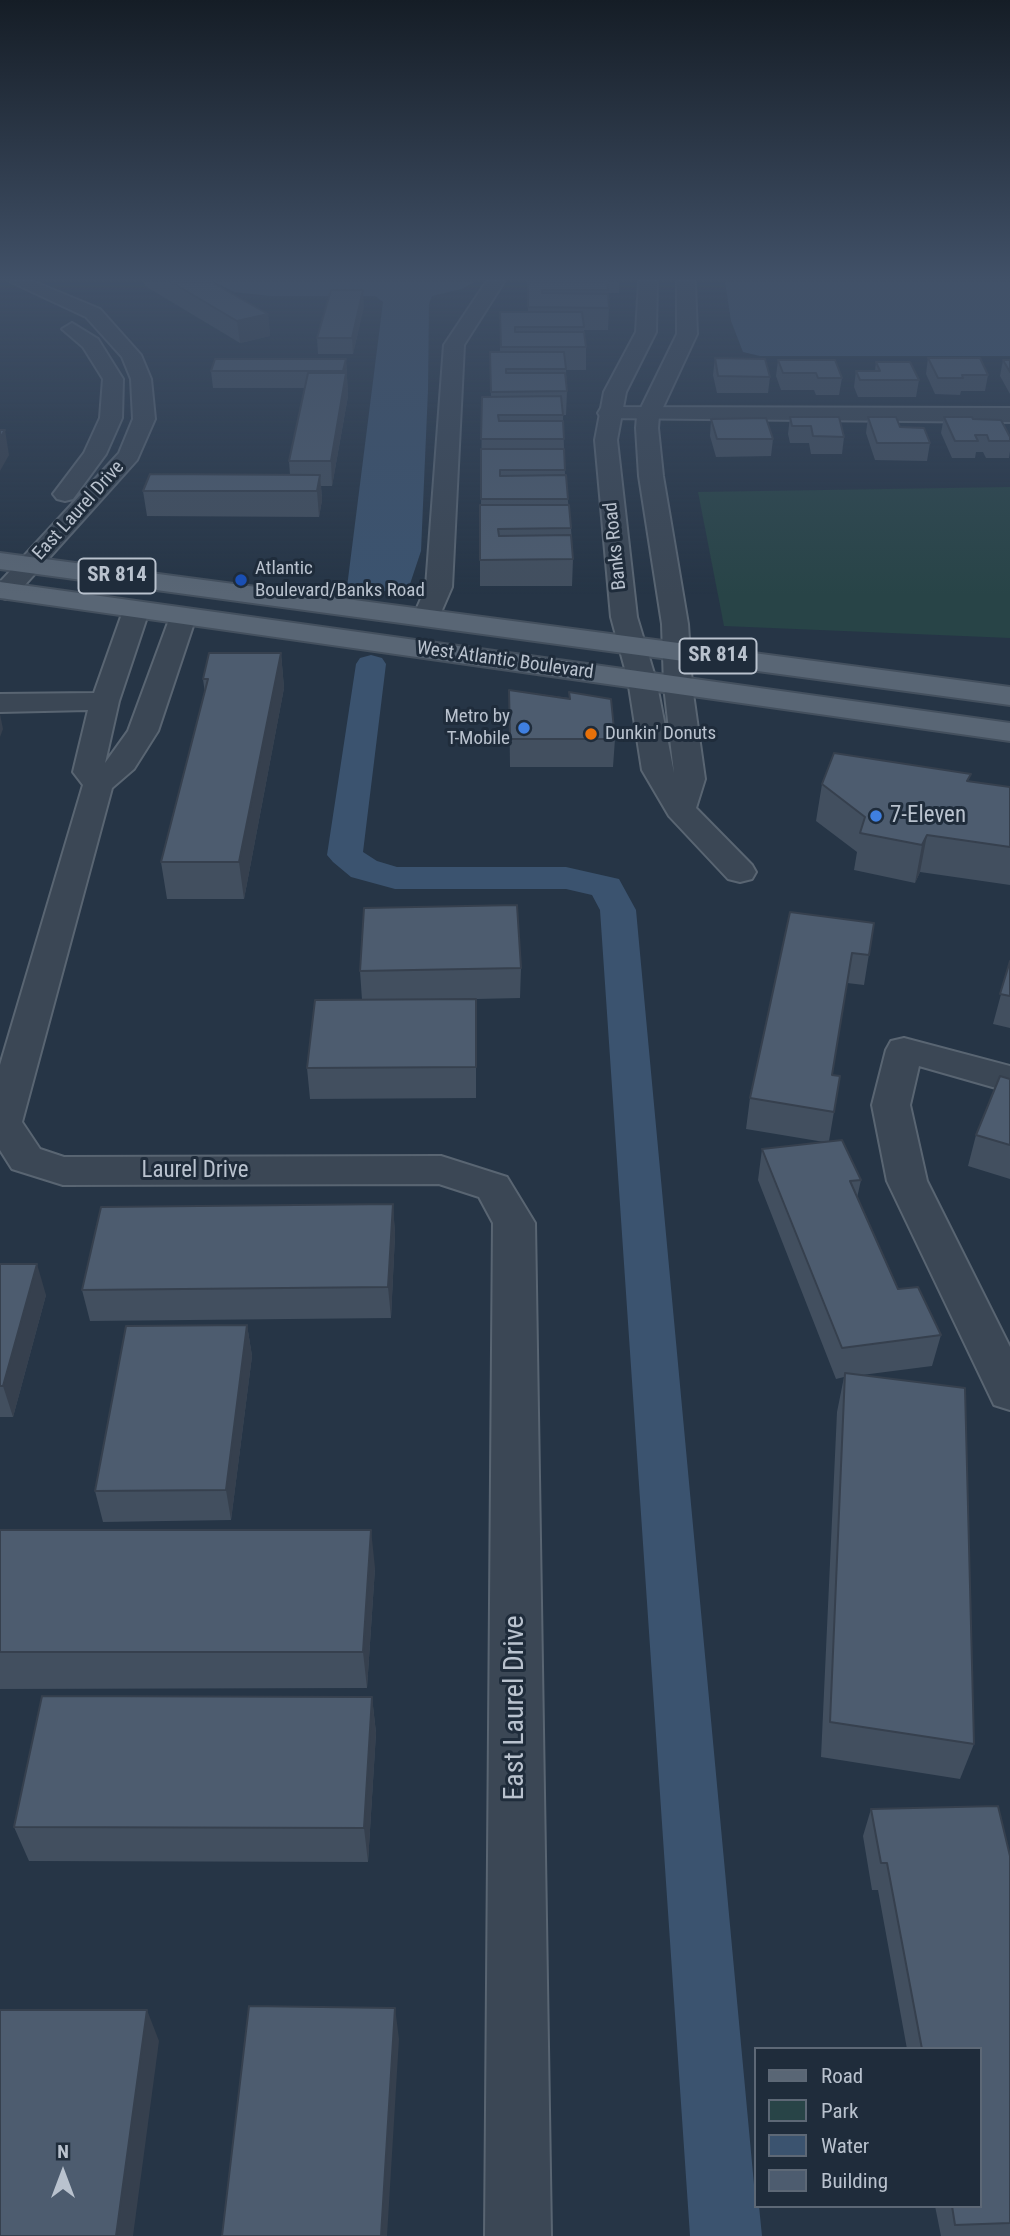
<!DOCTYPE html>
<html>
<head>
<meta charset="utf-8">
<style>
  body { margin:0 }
  #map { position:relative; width:1010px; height:2236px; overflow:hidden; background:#263546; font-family:"Roboto Condensed",sans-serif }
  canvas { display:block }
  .legend { position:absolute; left:754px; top:2047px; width:228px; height:161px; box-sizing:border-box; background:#1f2c3b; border:2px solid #5d6876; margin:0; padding:9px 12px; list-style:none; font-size:21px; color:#b9c2ce }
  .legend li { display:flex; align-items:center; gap:14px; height:35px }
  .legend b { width:35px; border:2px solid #5d6876 }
  .north { position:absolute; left:28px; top:2138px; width:70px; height:70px; -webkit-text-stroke:5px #1f2c3b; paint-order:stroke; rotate:0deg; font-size:19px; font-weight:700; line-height:28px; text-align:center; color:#b9c2ce }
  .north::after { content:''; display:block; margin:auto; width:24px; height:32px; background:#b9c2ce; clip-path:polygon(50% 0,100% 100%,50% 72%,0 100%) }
</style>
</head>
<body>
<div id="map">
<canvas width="1010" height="2236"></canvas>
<ul class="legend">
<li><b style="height:9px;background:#596675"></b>Road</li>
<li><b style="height:19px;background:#284447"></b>Park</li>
<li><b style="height:19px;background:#3b536f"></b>Water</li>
<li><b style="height:19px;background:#4d5c6f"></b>Building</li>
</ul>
<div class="north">N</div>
</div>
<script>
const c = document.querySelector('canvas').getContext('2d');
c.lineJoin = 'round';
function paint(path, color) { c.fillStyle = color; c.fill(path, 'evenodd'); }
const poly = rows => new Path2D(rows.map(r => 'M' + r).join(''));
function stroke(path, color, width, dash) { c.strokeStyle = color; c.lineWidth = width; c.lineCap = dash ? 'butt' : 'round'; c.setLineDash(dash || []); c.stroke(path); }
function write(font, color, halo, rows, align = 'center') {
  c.font = font + ' "Roboto Condensed",sans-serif'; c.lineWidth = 6; c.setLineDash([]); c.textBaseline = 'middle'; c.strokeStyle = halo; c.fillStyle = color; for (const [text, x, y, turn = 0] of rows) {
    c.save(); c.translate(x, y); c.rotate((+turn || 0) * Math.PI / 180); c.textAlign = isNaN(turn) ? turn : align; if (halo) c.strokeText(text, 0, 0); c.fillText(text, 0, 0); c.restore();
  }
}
paint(poly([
  [1010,487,1010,638,724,626,698,492]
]), '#284447');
paint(poly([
  [214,282,475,282,462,289,432,296,429,304,428,390,421,551,407,593,347,587,383,302,375,296,270,296,234,292],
  [725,282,1010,282,1010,356,760,356,743,352,731,321]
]), '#3b536f');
paint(poly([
  [371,655,382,658,386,664,363,852,377,861,397,867,566,867,619,879,636,910,756,2206,759,2206,762,2236,690,2236,600,910,592,895,566,889,395,889,351,877,333,862,327,855,356,664,360,658,371,655]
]), '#3b536f');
const minor = poly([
  [11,282,35,282,100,309,141,355,151,379,155,419,137,460,15,596,6,599,0,597,0,582,119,453,133,419,131,379,122,357,86,317,11,282],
  [486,282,504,282,464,345,452,587,439,617,435,623,426,625,417,623,413,617,426,587,444,345,486,282],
  [72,323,98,339,123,379,122,418,106,454,73,499,65,501,57,499,53,494,84,453,100,418,103,379,83,347,62,329,72,323],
  [609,407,1010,408,1010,422,601,418,598,413,601,408,609,407],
  [136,603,145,605,149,611,119,701,105,763,128,731,170,617,174,611,183,609,192,611,196,617,158,731,134,769,112,788,22,1122,40,1149,64,1157,441,1156,507,1177,535,1223,551,2236,485,2236,493,1223,479,1197,439,1184,63,1185,12,1169,0,1150,0,1065,83,785,73,772,88,710,0,712,0,694,94,693,123,611,127,605,136,603],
  [642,672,652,674,656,680,674,773,664,686,668,680,678,678,688,680,692,686,705,779,696,808,752,865,756,872,752,879,740,882,728,879,669,816,642,770,628,680,632,674,642,672],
  [904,1038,1010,1066,1010,1092,919,1066,910,1105,927,1181,1010,1347,1010,1410,994,1405,887,1181,872,1105,886,1050,891,1041,904,1038]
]);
const tertiary = poly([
  [639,282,657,282,656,332,626,392,617,440,637,617,656,680,652,686,642,688,632,686,628,680,611,617,595,440,604,392,636,332,639,282],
  [677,282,695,282,697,334,659,416,658,428,663,476,688,624,692,686,688,692,678,694,668,692,664,686,662,624,639,476,636,428,637,416,677,334,677,282]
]);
const primary = poly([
  [0,553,1010,687,1010,705,0,569,0,553],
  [0,582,1010,723,1010,741,0,598,0,582]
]);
stroke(minor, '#596572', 4);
stroke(tertiary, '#596572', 4);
stroke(primary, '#44505e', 4);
paint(minor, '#3b4755');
paint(tertiary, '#3b4755');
paint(primary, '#596675');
paint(poly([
  [144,282,211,282,268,314,270,336,240,343,145,286],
  [528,282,619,282,619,293,608,293,609,308,608,330,584,330,586,347,586,370,566,370,567,391,566,415,563,415,563,421,565,475,571,528,573,559,572,586,480,586,480,505,481,505,482,397,491,397,490,352,500,352,500,312,528,312],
  [364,306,353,354,318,354,317,338],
  [715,358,770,377,768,393,717,393,713,375],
  [928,358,988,375,985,391,961,391,960,395,935,394,926,374],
  [346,359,348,396,332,486,321,486,322,500,319,517,147,516,143,491,290,475,289,461,305,388,213,388,211,371],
  [778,360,842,378,839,395,816,395,814,390,781,390,776,376],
  [1003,360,1010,360,1010,394,1000,376],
  [876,362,919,380,916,397,858,397,854,387,856,371,875,371],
  [790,417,844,437,842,454,811,454,809,443,790,443,788,434],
  [868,417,900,427,930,443,927,461,875,460,866,433],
  [944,417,1010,437,1010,451,1009,458,986,458,983,452,976,452,975,458,952,458,941,433],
  [711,419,773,439,771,456,716,457,710,436],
  [281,653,284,688,244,899,167,899,161,862,205,694,203,679],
  [509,690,569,698,569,692,615,739,613,767,510,767],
  [969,782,1010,787,1010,885,920,872,915,883,854,870,857,852,816,821,822,784],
  [790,912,874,923,864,985,847,983,832,1075,840,1076,829,1141,861,1180,857,1198,898,1289,941,1335,932,1366,862,1375,974,1744,960,1779,821,1757,837,1412,844,1377,836,1379,758,1180,762,1149,824,1142,746,1129,750,1098],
  [1010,961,1010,1028,993,1024],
  [521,968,520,998,476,999,476,1098,310,1099,307,1068,362,1000,360,971],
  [1010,1079,1010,1179,968,1166,976,1135],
  [393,1204,395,1235,391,1318,90,1321,82,1290],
  [0,1264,46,1295,13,1417,0,1417],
  [247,1325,252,1356,231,1520,103,1522,95,1491],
  [0,1530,375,1568,367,1688,0,1689],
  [372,1697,376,1733,368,1862,29,1861,14,1827],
  [871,1809,1010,1856,1010,2236,941,2236,935,2206,980,2206,980,2049,907,2049,878,1890,872,1890,863,1836]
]), '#424f5f');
paint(poly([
  [363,290,364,306,353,354,352,338],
  [268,314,270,336,240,343,237,321],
  [346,359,348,396,332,486,331,461,344,387,343,371],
  [5,430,9,455,0,471,0,438],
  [320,475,322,500,319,517,317,491],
  [281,653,284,688,244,899,239,862],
  [0,714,3,729,0,737],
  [927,835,920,872,915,883,922,845],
  [393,1204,395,1235,391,1318,388,1287],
  [37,1264,46,1295,13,1417,3,1386],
  [247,1325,252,1356,231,1520,226,1490],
  [371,1530,375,1568,367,1688,363,1652],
  [372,1697,376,1733,368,1862,364,1828],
  [395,2008,399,2039,387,2236,381,2236],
  [147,2010,159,2041,133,2236,116,2236]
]), '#36404e');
const building = poly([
  [171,282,211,282,268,314,237,321,171,282],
  [528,282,607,282,608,290,542,290,542,293,608,294,609,308,528,307,528,282],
  [331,290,363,290,352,338,317,338,331,290],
  [500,312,582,312,584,327,515,327,515,332,584,332,586,347,501,347,500,312],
  [490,352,564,352,566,369,506,369,506,373,565,373,567,391,491,392,490,352],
  [715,358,765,359,770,377,718,376,715,358],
  [928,358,980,358,988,375,962,375,963,378,938,378,928,358],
  [215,359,346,359,343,371,211,371,215,359],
  [778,360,835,360,842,378,818,378,816,373,783,373,778,360],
  [1003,360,1010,360,1010,372,1003,360],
  [876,362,910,362,919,380,860,380,856,371,880,371,876,362],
  [308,373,346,373,331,461,289,461,308,373],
  [561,396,563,415,498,415,499,421,563,421,564,439,481,439,482,397,561,396],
  [790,417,839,417,844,437,813,436,811,426,792,426,790,417],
  [868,417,896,417,900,427,924,428,930,443,877,443,868,417],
  [944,417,972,417,973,419,1001,420,1010,437,1010,441,989,441,987,435,975,435,978,441,955,441,944,417],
  [766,418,773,439,717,439,711,419,766,418],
  [0,430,5,430,0,438,0,430],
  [481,449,564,449,565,470,500,470,500,476,566,475,568,499,481,499,481,449],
  [150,474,320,475,317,491,143,491,150,474],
  [480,505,569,505,571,528,498,529,499,536,571,535,573,559,480,560,480,505],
  [209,653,281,653,239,862,161,862,208,679,203,679,209,653],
  [509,690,570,699,569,692,611,699,615,739,510,739,509,690],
  [834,753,971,774,967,781,1010,787,1010,847,927,835,922,845,860,833,865,817,822,784,834,753],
  [517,905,521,968,360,971,364,908,517,905],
  [790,912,874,923,869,955,852,953,832,1075,840,1076,834,1112,750,1098,790,912],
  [1010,961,1010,996,1000,994,1010,961],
  [476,999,476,1067,307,1068,315,1000,476,999],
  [1000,1076,1010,1079,1010,1145,976,1135,1000,1076],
  [842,1140,861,1180,850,1181,898,1289,918,1287,941,1335,842,1348,762,1149,842,1140],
  [393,1204,388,1287,82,1290,101,1207,393,1204],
  [0,1264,37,1264,3,1386,0,1386,0,1264],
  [247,1325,226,1490,95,1491,126,1326,247,1325],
  [845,1373,965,1388,974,1744,830,1722,845,1373],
  [0,1530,371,1530,363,1652,0,1652,0,1530],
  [42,1696,372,1697,364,1828,14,1827,42,1696],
  [998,1806,1010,1856,1010,2223,955,2225,952,2206,980,2206,980,2049,922,2049,887,1863,881,1863,871,1809,998,1806],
  [249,2006,395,2008,381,2236,222,2236,249,2006],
  [0,2010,147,2010,116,2236,0,2236,0,2010]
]);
paint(building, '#4d5c6f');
stroke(building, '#36404e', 2);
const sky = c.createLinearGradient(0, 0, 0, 595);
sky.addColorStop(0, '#151d26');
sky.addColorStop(0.47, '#415168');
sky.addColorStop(1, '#41516800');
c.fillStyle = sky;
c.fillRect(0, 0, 1010, 595);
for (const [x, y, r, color] of [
  [241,580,7,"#1a4fb4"],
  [524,728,7,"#3f7fe0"],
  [591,734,7,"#e8710a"],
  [876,816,7,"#3f7fe0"]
]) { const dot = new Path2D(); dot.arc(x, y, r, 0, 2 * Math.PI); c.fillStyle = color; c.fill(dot); stroke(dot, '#1f2c3b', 2.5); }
write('19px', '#b9c2ce', '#1f2c3b', [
  ["East Laurel Drive",79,511,-48],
  ["Banks Road",616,546,-96],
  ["West Atlantic Boulevard",505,661,8]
]);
write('19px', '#b9c2ce', '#1f2c3b', [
  ["Atlantic",255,569],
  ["Boulevard/Banks Road",255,591],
  ["Metro by",510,717,"right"],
  ["T-Mobile",510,739,"right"],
  ["Dunkin' Donuts",605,734]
], 'left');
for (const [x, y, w] of [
  [117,576,77],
  [718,656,77]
]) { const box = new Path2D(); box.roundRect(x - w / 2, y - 17.5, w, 35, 5); c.fillStyle = '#1f2c3b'; c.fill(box); stroke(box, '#b9c2ce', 2); }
write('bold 21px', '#b9c2ce', null, [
  ["SR 814",117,576],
  ["SR 814",718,656]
]);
write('23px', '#b9c2ce', '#1f2c3b', [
  ["7-Eleven",890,816]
], 'left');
write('23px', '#b9c2ce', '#1f2c3b', [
  ["Laurel Drive",195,1171]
]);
write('28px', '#b9c2ce', '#1f2c3b', [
  ["East Laurel Drive",516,1708,-90]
]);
</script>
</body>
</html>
